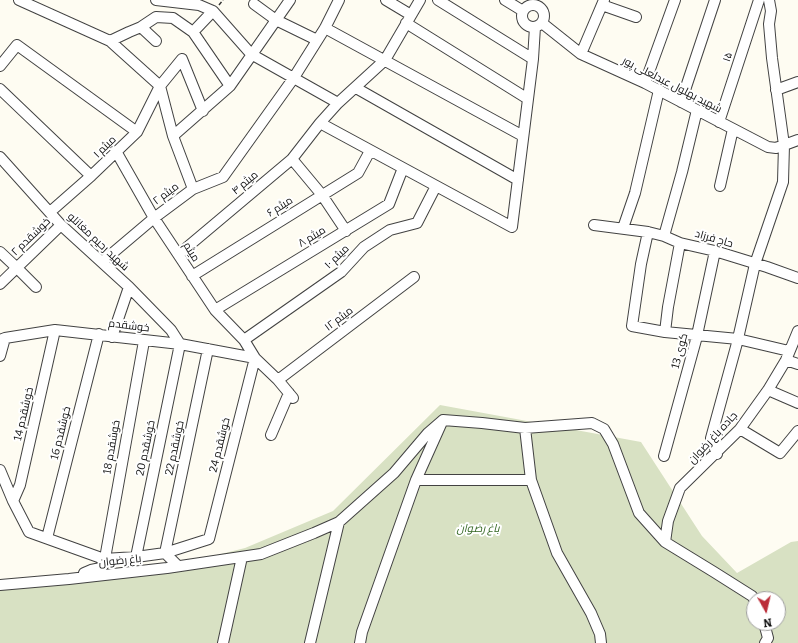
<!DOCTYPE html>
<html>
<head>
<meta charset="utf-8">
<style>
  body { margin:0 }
  #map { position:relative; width:798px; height:643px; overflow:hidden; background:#fefcf2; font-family:Bitter,serif }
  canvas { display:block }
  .north { position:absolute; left:746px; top:591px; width:40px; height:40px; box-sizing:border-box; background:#fff; border:1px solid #9f9f9f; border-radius:50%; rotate:172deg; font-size:11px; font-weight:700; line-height:16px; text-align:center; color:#0f0f0f }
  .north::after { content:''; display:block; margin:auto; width:14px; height:18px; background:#bb2c38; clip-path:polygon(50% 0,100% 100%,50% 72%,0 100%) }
</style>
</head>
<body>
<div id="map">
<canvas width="798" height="643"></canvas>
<div class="north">N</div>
</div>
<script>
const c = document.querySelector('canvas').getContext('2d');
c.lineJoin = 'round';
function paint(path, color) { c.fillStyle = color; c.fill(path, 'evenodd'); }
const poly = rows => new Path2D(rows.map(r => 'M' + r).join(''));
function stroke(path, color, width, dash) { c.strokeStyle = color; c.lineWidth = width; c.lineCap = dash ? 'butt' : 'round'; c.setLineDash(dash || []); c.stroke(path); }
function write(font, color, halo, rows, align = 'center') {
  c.font = font + ' Bitter,Cairo,serif'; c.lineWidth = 4; c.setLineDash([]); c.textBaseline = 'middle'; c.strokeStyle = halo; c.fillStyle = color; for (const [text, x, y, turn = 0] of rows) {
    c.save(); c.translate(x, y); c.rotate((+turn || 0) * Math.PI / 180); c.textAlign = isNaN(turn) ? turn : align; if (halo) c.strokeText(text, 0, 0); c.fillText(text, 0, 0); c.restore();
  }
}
paint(poly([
  [440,405,641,442,702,536,737,573,791,542,798,541,798,643,0,643,0,590,217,555,245,548,333,511],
  [754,599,778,599,778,623,754,623]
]), '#d8e1c3');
const minor = poly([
  [19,0,110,41,160,86,173,136,193,189],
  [156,0,199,5,213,11,251,54,338,103],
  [386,0,411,15],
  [438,0,533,59],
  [505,0,523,11],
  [254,4,276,20,317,40],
  '522 16a11 11 0 1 1 22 0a11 11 0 1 1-22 0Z',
  [602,5,636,17],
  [406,23,528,99],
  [542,23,581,54,645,83,768,147,776,148,798,140],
  [141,27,156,41],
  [325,28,523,136],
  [193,32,230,86],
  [110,41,129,32,141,27,156,17,173,18,193,32,213,11],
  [581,54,604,0],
  [0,66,17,45,137,132],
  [645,83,675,0],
  [356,88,518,180],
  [0,89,91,176],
  [776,90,798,82],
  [681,102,715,0],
  [719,122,759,0],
  [320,123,512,227,533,59,535,27],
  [173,136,230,86,290,0],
  [117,153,154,218,215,310,244,340,255,358,278,380,293,398],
  [0,157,61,225,129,287,171,330,180,344,136,557],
  [292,159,322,195,346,231],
  [720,186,733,129],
  [50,212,91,176,137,132,160,86,182,59,203,111],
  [594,225,648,232,664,236,680,243,715,251,767,267,798,278],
  [623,228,635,193,659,90],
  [648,232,641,264,632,326,665,332,738,339,789,351],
  [664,236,682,172,697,110],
  [0,252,17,268,36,287],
  [179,254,292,159,320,123,338,103,385,60,420,0],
  [102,262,154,218,193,189,223,177,293,79,325,28,339,0],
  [192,276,358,173,370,151],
  [0,284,61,225],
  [215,310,389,204,403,168],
  [665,332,668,307,680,243],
  [112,337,129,287],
  [0,340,5,338,55,330,180,344,255,358],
  [244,340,341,272,364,247,390,230,417,223,436,186],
  [0,356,5,338],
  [786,360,798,364],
  [278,380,414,277],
  [768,390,798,403],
  [525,428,531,480,557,553,591,613,600,634,601,643],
  [740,429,780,453,798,431],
  [271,435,289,393],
  [717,454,711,438,737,343,755,264,783,182,784,145,772,58,769,24,771,11,769,0],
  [664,456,696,340,715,251],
  [0,470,13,501,29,532,104,559,136,557,165,553,208,349],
  [416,480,531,480],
  [13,501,20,485,55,330],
  [47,538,99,334],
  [665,542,668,521,680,488,740,429,768,390,786,360,798,331],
  [178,566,165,553,209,539,255,358],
  [84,573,91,570,101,568,104,564,144,341],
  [0,585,69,579,167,568,261,554,314,533,339,522,394,473,428,433,443,420,482,423,525,428,592,423,604,429,613,444,639,513,665,542,714,572,752,596,754,599],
  [764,623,768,638,765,643],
  [223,643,242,557],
  [310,643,339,522],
  [360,643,362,632,416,480,442,422]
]);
stroke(minor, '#424242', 12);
stroke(poly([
  [219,5,223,0]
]), '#313131', 1.5, [4, 2]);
stroke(minor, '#fff', 10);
write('11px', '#0f0f0f', '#fff', [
  ["۱۵",728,57,-72],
  ["شهید بهلول عبدلعلی پور",672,85,27],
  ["۱ میثم",105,147,-44],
  ["۴ میثم",245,183,-40],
  ["۲ میثم",166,194,-37],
  ["۶ میثم",280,207,-32],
  ["۲ خوشقدم",31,237,-44],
  ["۸ میثم",312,237,-31],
  ["حاج فرزاد",714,239,16],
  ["شهید رحیم مغانلو",98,242,43],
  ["میثم",191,252,58],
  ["۱۰ میثم",337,257,-44],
  ["۱۲ میثم",339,319,-37],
  ["خوشقدم",129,326,7],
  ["کوی 13",680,351,-75],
  ["خوشقدم 14",24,414,-77],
  ["خوشقدم 16",61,433,-76],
  ["جاده باغ رضوان",713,438,-47],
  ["خوشقدم 24",220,445,-76],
  ["خوشقدم 18",112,447,-80],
  ["خوشقدم 20",146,448,-78],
  ["خوشقدم 22",175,448,-78],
  ["باغ رضوان",120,561,-6]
]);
write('italic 11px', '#326521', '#fff', [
  ["باغ رضوان",478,529]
]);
</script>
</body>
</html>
